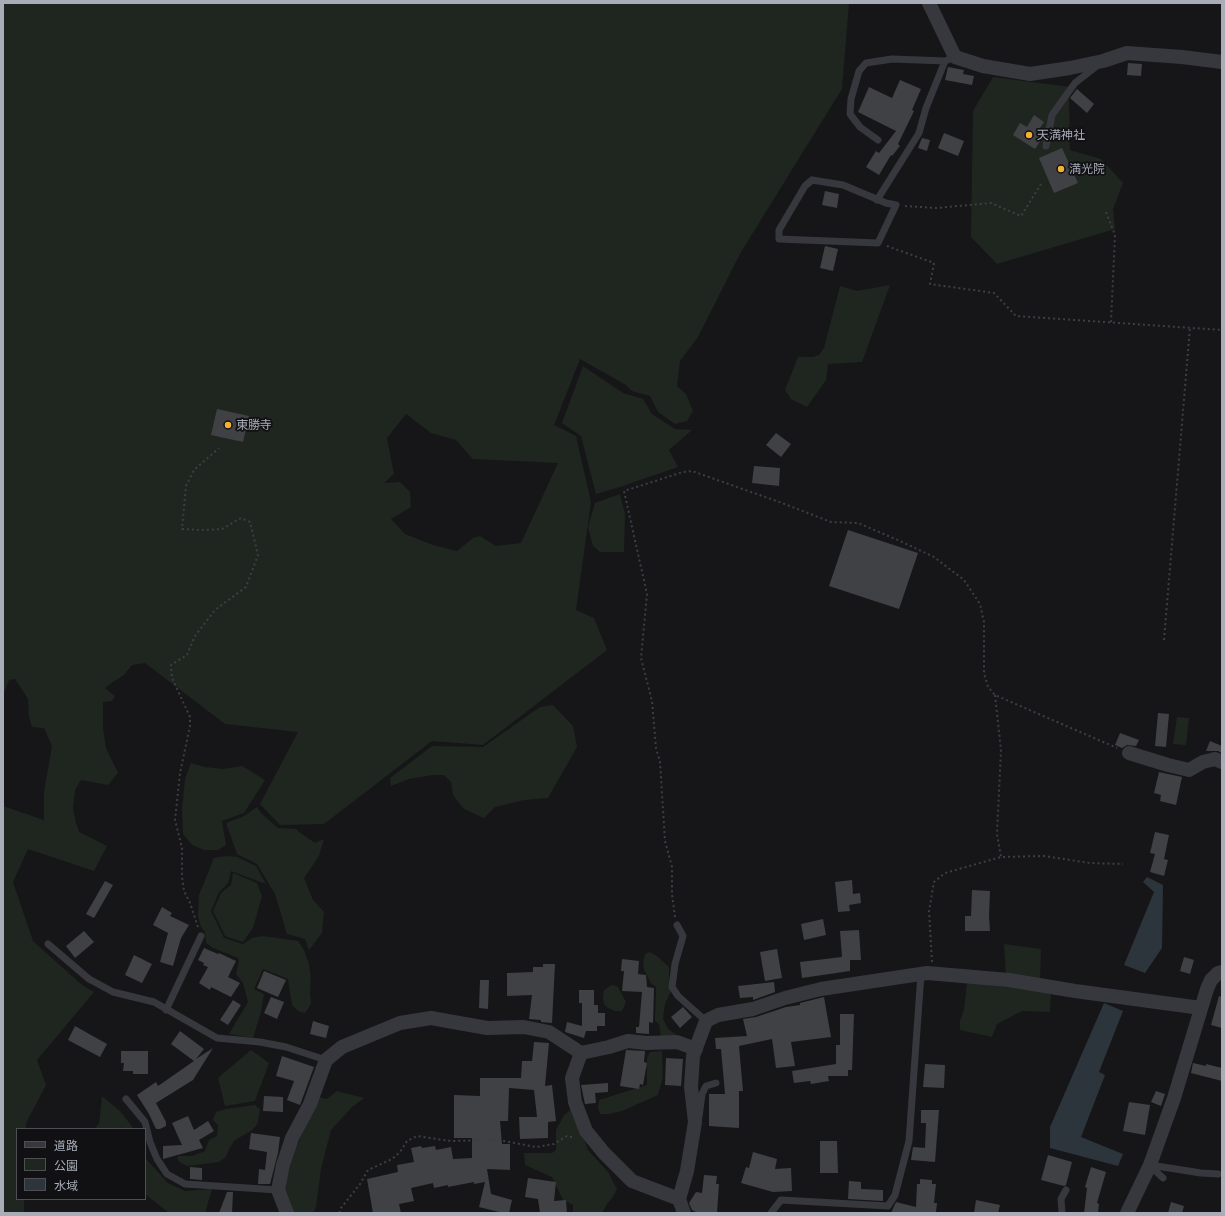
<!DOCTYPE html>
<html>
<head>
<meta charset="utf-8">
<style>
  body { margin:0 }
  #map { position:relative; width:1225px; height:1216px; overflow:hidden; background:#161618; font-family:Ubuntu,"Noto Sans JP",sans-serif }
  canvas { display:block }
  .frame { position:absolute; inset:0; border:4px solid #a8adb8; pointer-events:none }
  .legend { position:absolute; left:16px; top:1128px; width:130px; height:72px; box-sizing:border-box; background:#111113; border:1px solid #4d4f55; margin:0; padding:5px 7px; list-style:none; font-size:12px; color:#a8adb8 }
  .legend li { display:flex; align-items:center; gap:8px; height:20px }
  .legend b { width:20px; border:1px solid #4d4f55 }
</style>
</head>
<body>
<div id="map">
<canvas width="1225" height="1216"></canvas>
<div class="frame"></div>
<ul class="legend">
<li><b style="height:5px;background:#37383d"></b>道路</li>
<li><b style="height:11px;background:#1e261f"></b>公園</li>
<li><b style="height:11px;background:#2c353c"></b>水域</li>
</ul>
</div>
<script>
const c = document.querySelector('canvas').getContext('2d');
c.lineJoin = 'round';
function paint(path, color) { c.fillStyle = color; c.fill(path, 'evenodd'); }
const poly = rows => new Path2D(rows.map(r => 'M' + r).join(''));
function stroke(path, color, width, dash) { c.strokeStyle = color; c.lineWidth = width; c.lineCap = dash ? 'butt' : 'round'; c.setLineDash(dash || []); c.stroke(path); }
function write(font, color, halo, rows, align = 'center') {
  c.font = font + ' Ubuntu,"Noto Sans JP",sans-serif'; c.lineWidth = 3.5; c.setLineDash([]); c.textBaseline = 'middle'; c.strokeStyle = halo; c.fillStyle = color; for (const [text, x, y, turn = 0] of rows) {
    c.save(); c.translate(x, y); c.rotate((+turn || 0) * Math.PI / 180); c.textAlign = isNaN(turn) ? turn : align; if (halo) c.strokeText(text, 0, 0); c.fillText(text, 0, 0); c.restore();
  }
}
paint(poly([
  [3,3,849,3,842,89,741,252,698,337,680,361,677,386,686,394,693,411,687,421,675,424,658,412,650,396,632,391,626,385,580,359,554,425,576,436,591,502,576,610,594,618,607,650,483,745,432,741,324,824,280,825,260,804,298,732,225,724,145,663,132,665,124,675,113,682,105,688,115,696,112,701,103,702,103,729,106,748,118,773,108,785,81,780,75,790,73,808,76,823,79,832,107,846,94,871,28,849,13,882,33,941,82,985,94,992,37,1060,46,1085,26,1123,26,1129,17,1129,17,1199,24,1199,24,1213,3,1213,3,806,44,820,44,792,52,746,44,728,32,727,29,717,28,699,15,679,9,680,3,695],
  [406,414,431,433,456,440,473,459,558,463,521,543,496,546,480,536,473,538,457,551,433,545,405,534,391,519,411,507,410,492,400,482,384,483,394,474,387,438],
  [993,77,1071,87,1069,98,1070,150,1101,159,1123,183,1113,209,1115,229,997,264,971,237,973,111],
  [890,285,862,362,828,364,826,380,807,407,791,399,785,390,798,357,813,357,819,355,824,348,840,286,857,291],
  [583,366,623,393,643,399,652,414,675,429,692,430,669,450,678,467,620,487,596,494,581,436,562,423],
  [620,494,625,514,624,552,600,552,593,546,588,527,595,503],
  [553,705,573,726,577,747,548,798,524,800,495,807,484,818,464,809,453,795,451,782,444,775,432,775,409,779,391,786,390,778,432,746,483,747,540,707],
  [1177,717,1189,718,1186,745,1173,744],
  [191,763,205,767,223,769,242,766,265,780,244,813,222,821,226,845,218,850,204,850,192,845,183,834,182,810,185,779],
  [257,807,262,814,278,828,296,829,299,832,315,843,324,839,319,856,304,878,313,900,324,912,322,933,309,950,305,939,287,934,275,894,257,864,237,854,226,823,244,816],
  [226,856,237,857,256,866,266,884,231,871,228,883,219,892,211,911,224,938,243,944,252,938,263,936,298,941,304,950,309,964,311,980,310,993,311,1004,305,1013,298,1011,292,1005,288,979,263,969,254,989,264,994,261,1012,253,1038,229,1034,248,1002,243,983,236,974,239,961,238,958,213,948,206,943,205,932,201,927,198,916,199,895,214,858],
  [233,873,257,883,262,896,253,928,243,942,225,936,213,911,221,893,231,885],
  [1004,944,1041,949,1040,982,1006,976],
  [650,952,657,956,669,967,669,982,671,991,665,1004,663,1019,668,1029,679,1037,661,1037,659,1024,655,1021,656,987,651,983,644,970,643,963,645,954],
  [967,982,1051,992,1050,1012,1023,1011,1018,1013,997,1024,992,1037,960,1030,960,1021,964,1010],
  [612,985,618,987,626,1002,622,1011,615,1011,608,1008,604,1004,603,998,604,990],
  [251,1050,269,1063,255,1101,225,1106,218,1078],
  [662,1051,663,1077,658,1095,622,1111,609,1114,600,1114,598,1108,599,1100,647,1085,647,1058,650,1052],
  [337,1091,364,1098,352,1107,331,1130,321,1169,316,1207,313,1213,293,1213,284,1189,294,1153,318,1097,327,1099],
  [102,1096,120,1111,134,1129,94,1129,99,1124],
  [255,1105,260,1109,258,1122,256,1126,251,1131,235,1140,229,1149,226,1157,219,1162,188,1166,181,1163,177,1159,178,1156,192,1156,205,1151,209,1140,217,1136,218,1125,213,1120,216,1112,226,1109],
  [573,1108,588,1150,608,1172,617,1189,613,1197,607,1204,602,1213,573,1213,573,1205,563,1200,552,1177,525,1165,524,1153,552,1153,556,1150,556,1130,564,1115],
  [145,1158,168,1183,185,1191,212,1189,205,1213,169,1213,145,1194]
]), '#1e261f');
paint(poly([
  [1147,877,1163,885,1162,948,1145,973,1124,965,1154,892,1143,882],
  [1104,1003,1123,1011,1099,1072,1105,1075,1081,1137,1123,1154,1118,1166,1050,1148,1050,1127]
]), '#2c353c');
paint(poly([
  [1128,63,1142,64,1141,76,1127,75],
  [948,67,964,70,963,74,974,76,972,85,945,80],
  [900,80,921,89,912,110,914,111,898,144,900,146,892,156,891,155,879,175,866,167,876,151,879,153,896,131,858,112,869,87,892,98],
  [1077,89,1094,104,1087,113,1070,98],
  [1034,115,1044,122,1036,134,1042,138,1035,149,1013,135,1020,123,1027,127],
  [944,133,964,141,958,156,938,148],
  [922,138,930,140,927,151,918,148],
  [1062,148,1078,183,1054,193,1039,158],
  [825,191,839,194,837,208,822,205],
  [825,246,838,249,833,271,820,268],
  [217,409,249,416,243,442,211,435],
  [776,433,791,444,781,457,766,445],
  [754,466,780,468,779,486,752,483],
  [848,530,918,553,899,609,829,586],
  [1158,713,1169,714,1166,747,1155,746],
  [1120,733,1139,740,1136,746,1127,745,1122,748,1115,745],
  [1210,741,1222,746,1222,753,1218,751,1206,751],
  [1159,772,1182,777,1176,805,1160,801,1161,795,1154,793],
  [1155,832,1169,835,1164,859,1168,860,1164,876,1150,872,1155,854,1150,853],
  [852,880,853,894,860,893,861,903,849,905,850,911,838,912,835,882],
  [105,881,113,885,94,918,86,914],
  [972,890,990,891,989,916,990,931,965,931,965,916,971,916],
  [162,907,172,913,170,916,189,925,181,938,173,966,160,962,168,933,153,925],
  [823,919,826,935,804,940,801,924],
  [859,930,861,960,850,960,850,971,802,978,800,962,842,957,840,931],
  [84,931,94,942,75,958,66,946],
  [204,948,218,954,219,953,236,961,228,977,240,983,231,997,211,987,210,990,199,983,208,967,203,965,204,963,198,960],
  [777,949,782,978,765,981,760,952],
  [134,955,152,964,142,983,125,975],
  [1184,957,1194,960,1190,974,1180,971],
  [622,959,639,961,638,974,646,975,647,987,654,988,653,1023,649,1022,649,1034,636,1033,636,1027,639,1027,642,992,622,991,624,971,621,971],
  [543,964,555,964,552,1023,541,1022,541,1020,529,1019,532,995,507,996,507,973,533,972,533,967,543,967],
  [264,971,286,980,278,997,257,988],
  [480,980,489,980,488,1009,479,1008],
  [774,982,775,992,753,1000,753,997,740,998,738,986],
  [579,990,594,990,594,1005,598,1005,598,1013,605,1013,605,1026,597,1026,597,1031,586,1031,584,1038,565,1032,567,1022,582,1026,582,1003,579,1003],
  [1219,996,1222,997,1222,1028,1211,1025],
  [271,997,284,1002,277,1019,264,1013],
  [824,997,831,1037,791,1042,795,1066,776,1068,772,1039,739,1046,743,1091,739,1091,739,1128,709,1126,709,1094,725,1094,721,1049,716,1049,715,1038,747,1036,743,1019,756,1017,786,1007,800,1005,800,1003],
  [233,1000,241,1005,228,1025,220,1020],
  [683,1007,692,1017,680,1028,671,1017],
  [840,1014,854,1014,852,1070,848,1070,848,1076,828,1076,829,1081,811,1084,810,1081,794,1083,792,1071,836,1064,836,1045,840,1045],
  [313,1021,329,1026,326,1038,310,1034],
  [75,1026,107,1044,100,1057,68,1040],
  [180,1031,204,1049,196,1059,213,1048,193,1080,156,1103,166,1122,166,1126,160,1129,156,1129,149,1114,137,1095,156,1082,158,1086,194,1061,171,1044],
  [534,1042,549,1043,545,1086,552,1085,556,1121,548,1122,548,1138,520,1139,519,1117,537,1117,534,1090,509,1088,508,1121,500,1121,502,1144,510,1144,510,1170,487,1169,491,1194,512,1200,509,1213,503,1213,479,1207,485,1182,474,1184,474,1182,448,1187,448,1185,434,1188,433,1183,411,1188,414,1201,399,1204,401,1213,373,1213,367,1179,398,1172,397,1165,414,1162,411,1148,421,1146,422,1148,435,1146,436,1150,451,1147,453,1159,472,1158,472,1138,454,1138,454,1095,480,1096,480,1078,521,1078,522,1061,532,1061],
  [626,1050,645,1051,644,1062,647,1063,643,1085,640,1084,639,1089,620,1086],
  [121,1051,148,1051,148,1074,133,1074,133,1071,123,1071,124,1063,121,1063],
  [282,1056,314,1067,300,1105,287,1100,294,1081,276,1076],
  [666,1058,683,1059,681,1086,665,1085],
  [1193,1063,1206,1066,1206,1064,1222,1068,1222,1081,1191,1073],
  [925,1064,945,1065,944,1088,923,1087],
  [608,1083,608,1092,595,1093,596,1103,585,1104,581,1085],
  [1156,1091,1165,1094,1161,1106,1151,1102],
  [264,1096,283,1097,283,1112,263,1111],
  [1129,1102,1150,1105,1145,1135,1123,1131],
  [921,1110,939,1110,935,1162,911,1160,913,1147,925,1148,926,1123,921,1123],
  [188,1116,194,1130,208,1121,214,1131,199,1140,203,1148,163,1159,163,1146,182,1145,172,1123],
  [251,1133,280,1137,278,1153,270,1184,258,1184,259,1169,265,1170,267,1152,249,1149],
  [820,1141,837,1141,838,1173,820,1173],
  [753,1152,777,1159,775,1169,791,1168,792,1191,773,1192,741,1183,746,1167,749,1168],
  [1048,1155,1072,1162,1066,1185,1064,1186,1041,1180],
  [190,1167,202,1168,202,1180,190,1179],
  [1091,1167,1106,1172,1097,1203,1099,1204,1098,1213,1084,1213,1087,1188,1085,1187],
  [704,1175,717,1176,716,1184,719,1184,717,1213,698,1213,692,1210,689,1203,696,1192,702,1193],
  [528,1178,556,1182,554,1201,566,1200,567,1213,540,1213,538,1199,525,1197],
  [920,1179,932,1180,932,1184,936,1184,934,1203,937,1203,936,1212,926,1212,926,1213,891,1213,896,1202,916,1207,917,1184,920,1184],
  [849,1181,861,1182,861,1189,883,1190,883,1201,848,1199],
  [227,1192,233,1192,232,1213,219,1213],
  [976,1200,1000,1205,998,1213,974,1213],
  [1171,1202,1184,1206,1182,1213,1168,1213]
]), '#404145');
stroke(poly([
  [905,206,936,208,991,203,1021,216,1041,184],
  [1106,212,1115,235,1111,322],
  [887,246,934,263,930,284,994,293,1016,316,1222,330],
  [1164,640,1190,327],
  [995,695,1001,750,997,834,1001,857],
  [675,917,672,894,672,867,665,841,660,762,656,748,652,701,641,658,647,594,624,491,683,472,692,471,782,503,831,522,858,523,900,541,934,557,964,580,980,604,984,622,984,673,988,687,995,695,1117,748],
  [198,927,190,903,184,891,182,877,182,848,175,820,180,773,190,726,190,717,172,678,171,665,187,655,195,636,215,610,246,587,258,555,250,522,241,518,222,529,201,530,182,529,186,486,194,470,219,448],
  [932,962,929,911,934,882,945,873,1001,857,1044,856,1090,863,1123,864],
  [339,1213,341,1208,360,1184,368,1170,392,1159,400,1152,407,1141,417,1136,451,1141,499,1140,536,1147,554,1144,567,1136,575,1138]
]), '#3d3f44', 2, [2, 3]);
stroke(poly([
  [878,140,860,127,850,114,851,99,859,71,866,63,892,59,945,61,955,57],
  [1046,146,1052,115,1075,83,1098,65],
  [812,180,843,185,886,203,896,205,878,243,779,239,779,230,805,186,812,180],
  [877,200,919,133,926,108,945,61],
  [677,925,683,936,675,964,672,987,678,996,706,1021],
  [48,944,89,979,113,992,154,1002,217,1038,260,1042,286,1047,326,1060],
  [166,1010,201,936],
  [126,1099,145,1122,150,1142,157,1159,167,1174,185,1184,278,1190],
  [699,1117,702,1094,706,1086,716,1083],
  [1150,1165,1201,1173,1218,1174],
  [1150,1166,1163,1178],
  [771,1213,781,1200,888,1206,895,1195,909,1141,921,974],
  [1062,1213,1061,1199,1066,1190]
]), '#37383d', 7);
stroke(poly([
  [929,3,955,57,983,66,1030,74,1070,68,1103,61,1127,53,1182,57,1222,62],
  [1129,753,1168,765,1189,770,1203,762,1215,759,1222,762],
  [581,1053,609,1047,628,1041,646,1043,677,1042,696,1049],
  [287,1213,278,1190,283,1165,292,1138,310,1104,326,1060,342,1047,400,1023,431,1018,487,1028,524,1027,549,1032,581,1053,572,1078,575,1102,586,1131,604,1153,632,1181,679,1199],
  [684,1213,679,1199,687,1171,695,1122,691,1087,693,1056,706,1021,718,1015,753,1009,785,998,821,989,927,973,1009,980,1075,991,1201,1008],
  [1127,1213,1150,1165,1174,1098,1207,989,1211,980,1218,973,1222,972]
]), '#37383d', 14);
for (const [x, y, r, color] of [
  [1029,135,4,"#f2b134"],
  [1061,169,4,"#f2b134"],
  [228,425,4,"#f2b134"]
]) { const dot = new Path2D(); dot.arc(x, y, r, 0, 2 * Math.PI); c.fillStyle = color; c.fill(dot); stroke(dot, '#111113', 1.5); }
write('12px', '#a8adb8', '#111113', [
  ["天満神社",1037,135],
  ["満光院",1069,169],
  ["東勝寺",236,425]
], 'left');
</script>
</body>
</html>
